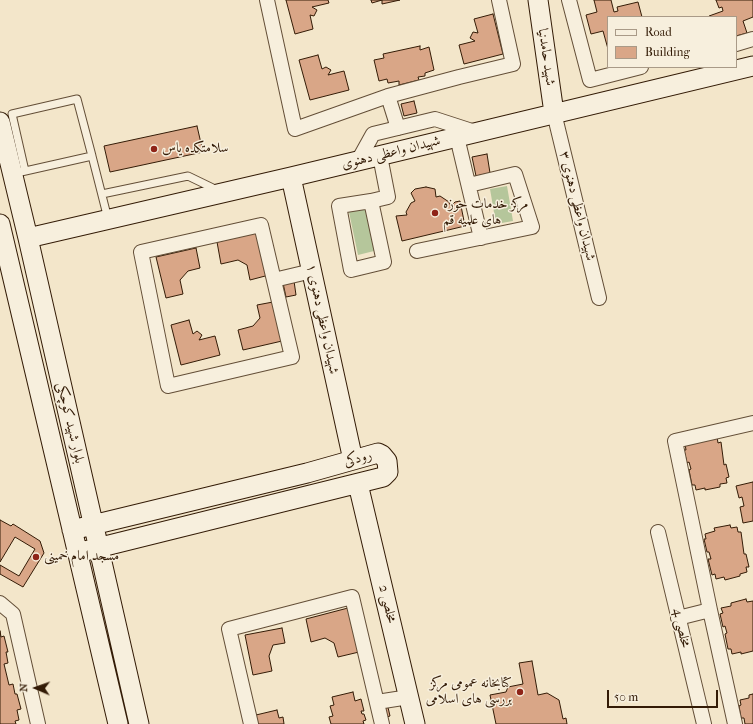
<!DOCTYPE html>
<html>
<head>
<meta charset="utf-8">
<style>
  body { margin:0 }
  #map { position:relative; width:753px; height:724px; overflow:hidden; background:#f3e6ca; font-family:"IM FELL French Canon",serif }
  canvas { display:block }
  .legend { position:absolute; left:607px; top:16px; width:130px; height:52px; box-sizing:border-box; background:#f7efdd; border:1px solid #a99a87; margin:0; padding:5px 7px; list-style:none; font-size:12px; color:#331b06 }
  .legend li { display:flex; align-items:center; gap:8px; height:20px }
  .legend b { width:20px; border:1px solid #a99a87 }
  .north { position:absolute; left:16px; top:668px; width:40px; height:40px; -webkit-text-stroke:3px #f7efdd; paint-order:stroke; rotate:272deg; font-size:11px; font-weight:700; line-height:16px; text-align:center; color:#331b06 }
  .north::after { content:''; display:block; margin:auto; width:14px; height:18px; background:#331b06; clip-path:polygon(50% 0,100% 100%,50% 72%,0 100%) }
  .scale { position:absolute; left:607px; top:690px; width:111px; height:18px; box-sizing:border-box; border:2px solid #331b06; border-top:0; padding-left:5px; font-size:12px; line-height:14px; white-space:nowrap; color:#331b06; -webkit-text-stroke:3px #f7efdd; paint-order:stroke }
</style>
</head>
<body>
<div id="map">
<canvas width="753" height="724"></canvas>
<ul class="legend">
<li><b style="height:5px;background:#f7efdd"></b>Road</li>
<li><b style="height:11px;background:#d9a687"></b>Building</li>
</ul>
<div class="north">N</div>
<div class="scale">50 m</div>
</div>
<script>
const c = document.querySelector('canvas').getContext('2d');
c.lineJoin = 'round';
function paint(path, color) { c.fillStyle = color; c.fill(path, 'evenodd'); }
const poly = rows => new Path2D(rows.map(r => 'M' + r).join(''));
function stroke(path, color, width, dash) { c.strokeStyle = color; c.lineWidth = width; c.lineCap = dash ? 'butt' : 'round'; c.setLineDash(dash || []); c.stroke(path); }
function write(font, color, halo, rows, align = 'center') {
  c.font = font + ' "IM FELL French Canon",Amiri,serif'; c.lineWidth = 3; c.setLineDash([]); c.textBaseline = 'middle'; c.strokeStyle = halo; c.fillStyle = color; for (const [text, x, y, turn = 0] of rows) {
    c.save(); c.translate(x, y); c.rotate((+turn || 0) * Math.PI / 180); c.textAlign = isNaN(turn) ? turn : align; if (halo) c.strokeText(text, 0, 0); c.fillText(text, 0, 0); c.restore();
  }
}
paint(poly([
  [507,186,513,221,496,224,490,189],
  [366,209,374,251,358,255,349,212]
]), '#b5c69b');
const building = poly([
  [286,0,328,0,329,3,312,7,317,10,314,16,310,15,313,29,295,34,286,0],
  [371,0,400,0,382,4,382,0,372,3,371,0],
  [594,0,611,0,614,12,618,11,617,7,638,2,642,17,608,17,608,49,603,31,591,34,586,15,597,12,594,0],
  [716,0,753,0,753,17,743,21,747,33,736,36,736,17,709,17,709,16,723,11,722,7,719,8,716,0],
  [493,14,503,54,464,64,459,45,475,41,470,38,473,32,478,33,474,19,493,14],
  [420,46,420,50,429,47,434,70,425,73,425,76,418,77,419,80,399,85,399,81,388,83,387,79,379,81,374,60,384,58,383,54,420,46],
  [318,55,322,69,326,67,331,70,328,75,344,71,349,90,310,100,299,60,318,55],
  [414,101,417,113,404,116,401,104,414,101],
  [197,126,203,152,110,172,104,146,197,126],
  [487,154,490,173,476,176,472,157,487,154],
  [426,187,435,189,436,197,440,196,449,202,451,206,455,202,460,201,465,226,402,241,396,216,407,215,406,212,411,203,415,201,411,193,415,189,426,187],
  [259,232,269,275,250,280,247,265,238,260,221,264,217,242,259,232],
  [196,248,200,268,188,271,180,280,183,294,166,298,156,257,196,248],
  [294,281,296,295,286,297,283,283,294,281],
  [273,302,282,341,243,350,238,330,253,326,260,318,257,305,273,302],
  [189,320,193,334,197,331,202,335,199,340,215,336,220,355,181,365,171,325,189,320],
  [717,437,718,443,721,442,724,465,726,464,729,477,726,478,727,483,720,484,720,487,705,490,705,488,696,490,695,485,692,485,689,470,691,469,689,462,687,463,684,450,686,450,685,444,717,437],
  [753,482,753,521,743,523,740,507,744,506,742,497,739,498,736,486,753,482],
  [0,520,11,526,13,524,40,541,44,553,23,587,0,574,0,565,19,576,35,549,15,537,0,562,0,520],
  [730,525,731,528,737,527,738,532,741,532,744,554,746,554,749,567,746,567,747,572,740,574,740,576,725,580,724,577,716,579,715,574,712,575,708,559,711,559,709,552,707,552,704,539,706,539,705,534,715,531,714,528,730,525],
  [746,599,747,602,753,601,753,651,741,654,741,652,732,654,731,649,728,649,725,634,727,633,725,626,723,627,720,614,723,613,721,608,731,606,731,603,746,599],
  [348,608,359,652,338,657,334,643,325,638,311,642,306,619,348,608],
  [282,628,285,643,273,645,269,656,272,671,253,675,245,635,282,628],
  [0,631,1,637,4,636,8,652,6,652,8,663,4,664,9,685,13,684,15,694,17,694,21,709,17,710,19,720,15,721,16,724,0,724,0,631],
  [532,661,538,695,547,693,559,700,563,719,566,718,567,724,496,724,490,695,506,692,508,687,523,684,519,663,532,661],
  [353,692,355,701,361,699,364,711,361,711,362,714,364,714,366,720,363,721,364,724,331,724,329,717,333,716,330,706,334,705,332,697,353,692],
  [753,694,753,724,745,724,744,718,741,718,739,706,741,705,740,700,749,698,749,695,753,694],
  [387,703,390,716,380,719,387,703],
  [277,710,279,718,283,717,284,724,256,724,256,715,277,710]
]);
paint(building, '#d9a687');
stroke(building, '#331b06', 1);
const lane = poly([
  [25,171,12,114,77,99,92,156],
  [21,172,92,156,108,219],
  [102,194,188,176,217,190]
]);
const street = poly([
  [267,0,295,129,388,96,459,77,513,64,499,0],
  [569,0,590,80,641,67],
  [736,44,753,39],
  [388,96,398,128],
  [554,113,599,298],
  [457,137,481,238],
  [358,161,373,134,435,119,475,132],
  [371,201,339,206,351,270,384,262,371,201,388,197,380,156],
  [261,225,292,357,168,386,141,252,261,225],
  [417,251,532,227,515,174,469,185],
  [274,280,312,271],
  [658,532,704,724],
  [0,603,13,614,38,724],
  [710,610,675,441,753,423],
  [678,618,710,610,735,724],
  [377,702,409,697],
  [251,724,229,629,352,597,382,724]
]);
const secondary = poly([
  [538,0,554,113],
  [0,122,28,238,139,724],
  [291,177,353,460],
  [0,224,118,724],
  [28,238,291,177,753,66],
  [358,484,415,724],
  [72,530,307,473,378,453,382,455,387,461,388,472,383,477,77,553]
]);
stroke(lane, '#634e37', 9);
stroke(street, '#634e37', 16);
stroke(secondary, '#331b06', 21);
stroke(lane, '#f7efdd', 7);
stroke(street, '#f7efdd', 14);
stroke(secondary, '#f7efdd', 19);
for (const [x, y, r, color] of [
  [154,149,4,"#8f2418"],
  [435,213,4,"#8f2418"],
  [36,557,4,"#8f2418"],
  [520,692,4,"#8f2418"]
]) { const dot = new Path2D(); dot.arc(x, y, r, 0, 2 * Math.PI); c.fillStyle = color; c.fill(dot); stroke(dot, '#f7efdd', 1.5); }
write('14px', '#331b06', '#f7efdd', [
  ["شهید حامدنیا",546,57,82],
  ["شهیدان واعظی دهنوی",391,153,-14],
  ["شهیدان واعظی دهنوی ۳",577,206,76],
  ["شهیدان واعظی دهنوی ۱",322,319,78],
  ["بلوار شهید کوچکی",70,423,77],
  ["رودکی",358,459,-16],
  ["مخلصی 2",387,604,76],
  ["مخلصی 4",681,628,77]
]);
write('14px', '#331b06', '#f7efdd', [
  ["سلامتکده یاس",162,149],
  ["مرکز خدمات حوزه",443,205],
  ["های علمیه قم",443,221],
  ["مسجد امام خمینی",44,557],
  ["کتابخانه عمومی مرکز",512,684,"right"],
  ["بررسی های اسلامی",512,700,"right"]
], 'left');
</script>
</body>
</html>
